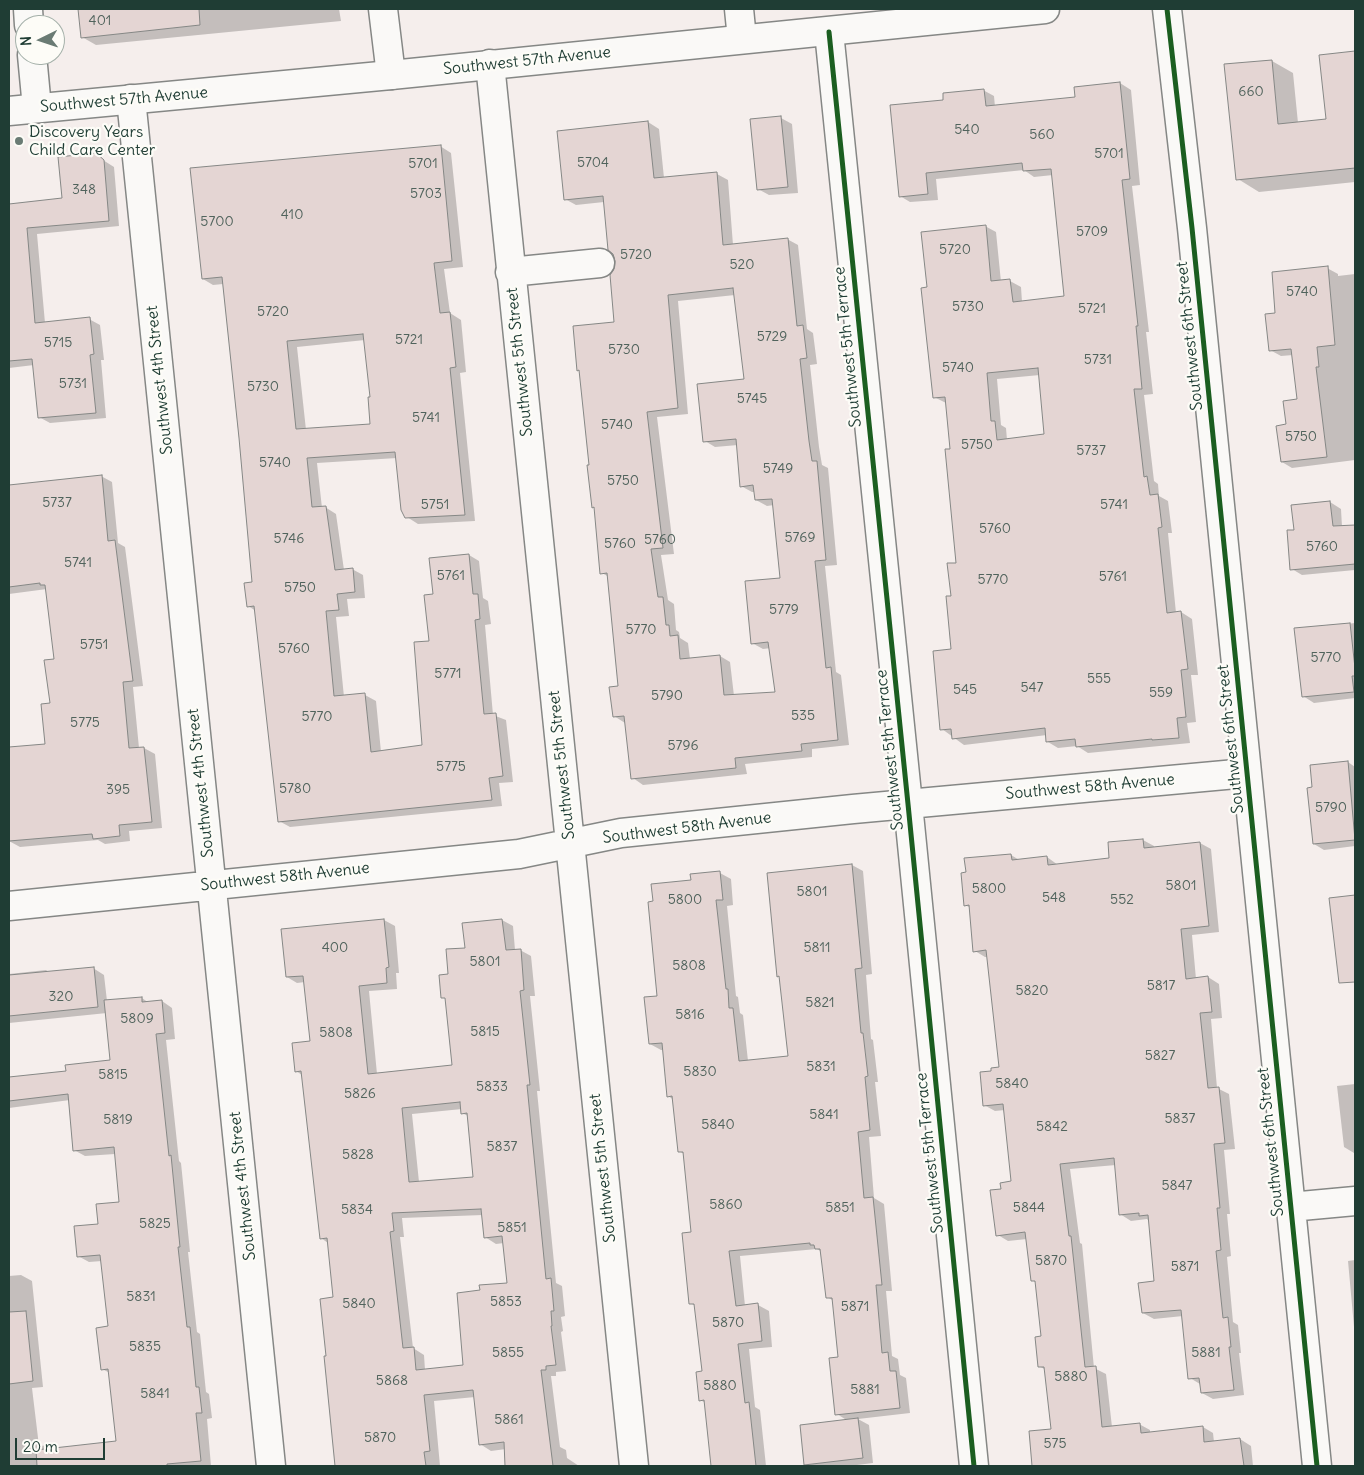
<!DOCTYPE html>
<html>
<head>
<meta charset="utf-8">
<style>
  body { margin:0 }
  #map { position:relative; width:1364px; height:1475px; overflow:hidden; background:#f5eeec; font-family:Delius,sans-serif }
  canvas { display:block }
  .frame { position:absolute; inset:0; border:10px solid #1f3d34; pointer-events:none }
  .north { position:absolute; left:15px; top:15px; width:50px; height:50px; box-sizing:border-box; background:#fdfcf7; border:1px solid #a4b0a9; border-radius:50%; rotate:266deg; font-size:14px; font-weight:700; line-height:20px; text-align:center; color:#1f3d34 }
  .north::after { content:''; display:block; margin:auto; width:18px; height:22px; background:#6a7b74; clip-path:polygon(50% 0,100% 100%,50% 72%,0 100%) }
  .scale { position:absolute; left:15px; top:1438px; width:90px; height:22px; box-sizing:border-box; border:2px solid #1f3d34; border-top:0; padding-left:6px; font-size:15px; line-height:18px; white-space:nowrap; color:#1f3d34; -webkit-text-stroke:4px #fdfcf7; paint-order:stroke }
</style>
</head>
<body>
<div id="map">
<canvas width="1364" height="1475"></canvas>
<div class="frame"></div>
<div class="north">N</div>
<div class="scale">20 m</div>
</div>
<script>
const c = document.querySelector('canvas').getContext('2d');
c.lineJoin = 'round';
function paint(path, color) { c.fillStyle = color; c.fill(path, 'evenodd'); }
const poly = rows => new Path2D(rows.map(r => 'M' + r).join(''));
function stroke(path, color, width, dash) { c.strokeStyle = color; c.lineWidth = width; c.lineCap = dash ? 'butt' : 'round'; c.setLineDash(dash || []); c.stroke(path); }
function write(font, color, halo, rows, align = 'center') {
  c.font = font + ' Delius,sans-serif'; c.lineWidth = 4.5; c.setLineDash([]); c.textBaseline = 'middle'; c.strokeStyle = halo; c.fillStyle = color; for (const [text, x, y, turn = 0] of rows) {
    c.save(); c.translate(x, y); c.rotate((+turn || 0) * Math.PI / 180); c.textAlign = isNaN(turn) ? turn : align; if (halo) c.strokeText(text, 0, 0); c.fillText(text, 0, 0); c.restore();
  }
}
paint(poly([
  [79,9,339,9,341,21,96,45,82,37],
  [1355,52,1355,182,1259,192,1238,179,1272,61,1293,73,1298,123,1327,120,1321,56],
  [1120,83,1131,90,1140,185,1132,186,1149,332,1146,332,1153,394,1144,395,1154,481,1158,484,1159,496,1168,501,1172,533,1168,533,1176,613,1181,612,1192,619,1198,675,1191,675,1196,722,1187,723,1190,743,1088,753,1077,746,1058,748,1048,742,1047,735,964,745,942,729,952,650,952,597,957,564,952,450,946,403,934,397,928,288,985,226,996,232,1001,282,1010,281,1021,287,1022,302,1065,297,1053,175,1034,177,1024,170,936,179,938,200,910,202,900,196,945,101,983,90,994,96,995,107,1076,98,1075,88],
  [1040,375,1046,435,1007,440,1006,428,1001,425,997,379],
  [781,118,792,124,798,193,769,195,758,189],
  [648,122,659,129,664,178,717,174,728,180,733,245,787,239,798,245,807,329,813,333,817,364,810,365,819,447,822,465,828,468,837,565,825,566,836,672,841,675,849,745,812,749,812,757,745,764,747,774,643,785,633,778,625,723,614,716,620,688,609,577,602,573,595,508,593,507,591,466,581,372,578,370,616,323,617,262,604,202,576,205,565,199],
  [735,295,745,380,705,441,715,447,738,445,741,486,752,492,755,492,756,500,767,506,774,505,782,579,752,643,763,649,771,648,776,693,734,696,730,662,720,656,690,659,688,643,680,638,679,632,676,630,674,604,668,600,661,555,674,554,657,417,688,414,678,301],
  [440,146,451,153,463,267,444,269,450,313,461,320,466,372,460,373,475,521,418,524,407,517,397,458,317,463,322,508,325,507,336,514,344,570,352,569,363,575,365,598,347,599,349,616,336,617,344,697,365,695,376,701,381,752,424,746,434,595,469,555,479,561,483,598,488,601,491,624,485,625,493,715,506,720,513,782,499,783,502,806,290,827,279,821,256,611,248,606,254,583,223,284,213,285,203,279],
  [365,340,371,398,371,425,306,430,297,347],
  [95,155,114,167,119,226,37,234,45,323,89,319,100,325,104,360,101,360,106,418,50,423,39,417,34,365,9,368,9,205,63,200],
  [1327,268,1338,274,1338,276,1355,274,1355,460,1292,468,1282,462,1288,425,1298,401,1293,355,1281,356,1270,350,1277,314],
  [9,473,10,486,101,476,112,482,118,543,125,547,143,686,133,687,139,748,144,748,155,754,162,828,129,831,130,841,105,844,98,840,20,847,9,841,9,749,46,745,55,660,47,589,9,594],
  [1330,502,1341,509,1342,527,1355,526,1355,570,1302,575,1292,569,1295,531],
  [1355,623,1355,698,1314,703,1303,696,1296,630],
  [1348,762,1355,767,1355,846,1324,850,1314,844,1313,788],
  [1143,840,1154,846,1154,848,1200,843,1211,849,1219,932,1192,935,1196,979,1208,977,1219,984,1222,1018,1211,1019,1217,1088,1229,1094,1235,1149,1224,1150,1230,1214,1227,1214,1231,1256,1227,1257,1233,1322,1238,1325,1241,1353,1239,1353,1244,1395,1213,1399,1202,1393,1200,1384,1190,1378,1183,1316,1154,1319,1143,1313,1156,1282,1149,1221,1147,1219,1131,1221,1120,1214,1116,1165,1070,1169,1080,1243,1082,1244,1094,1368,1106,1374,1112,1427,1139,1424,1150,1430,1150,1433,1203,1427,1213,1433,1214,1442,1240,1439,1251,1446,1253,1466,1034,1466,1030,1433,1052,1430,1046,1370,1039,1366,1043,1338,1037,1283,1032,1280,1027,1239,1008,1241,998,1235,1002,1190,1012,1183,1005,1110,995,1111,984,1105,993,1072,1000,1068,988,957,985,957,975,951,971,908,965,905,1011,855,1021,861,1047,857,1058,865,1111,859],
  [852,865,863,871,872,974,866,975,871,1039,873,1040,878,1082,875,1082,881,1136,869,1137,874,1198,884,1204,892,1291,886,1291,892,1356,898,1359,900,1375,906,1378,910,1413,858,1419,869,1425,873,1463,849,1466,809,1466,805,1464,848,1421,837,1414,839,1359,834,1301,827,1297,822,1252,817,1249,740,1256,745,1306,758,1305,769,1311,772,1347,749,1349,755,1407,760,1410,766,1466,712,1466,706,1403,700,1400,703,1372,696,1306,690,1303,693,1233,684,1154,679,1151,674,1100,668,1096,664,1050,661,1050,650,1044,659,997,654,902,693,881,720,873,731,879,733,905,727,906,736,996,738,997,740,1013,743,1015,748,1061,789,1057,781,977,778,976],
  [1355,896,1355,973,1348,974,1331,899],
  [384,920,395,926,399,973,396,973,397,989,369,991,377,1074,454,1066,447,999,443,997,450,975,466,949,502,920,513,926,515,950,520,950,531,956,535,996,530,996,540,1091,537,1091,556,1283,562,1286,565,1316,561,1317,563,1331,561,1332,566,1371,556,1372,556,1376,551,1376,560,1447,566,1450,567,1458,579,1466,508,1466,506,1449,491,1451,480,1444,475,1397,434,1401,440,1466,336,1466,325,1358,328,1357,334,1299,328,1243,321,1238,302,1075,296,1071,311,1042,305,982,297,983,287,977],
  [462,1109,462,1113,468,1116,474,1179,419,1182,412,1114],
  [483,1215,485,1237,496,1244,504,1243,509,1284,481,1291,464,1366,425,1370,424,1355,413,1348,400,1237,404,1237,402,1218],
  [93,968,104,975,107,1001,142,998,149,1003,162,1001,172,1008,175,1039,166,1040,179,1161,181,1163,190,1252,188,1252,197,1332,200,1334,206,1392,209,1394,212,1418,207,1419,211,1466,9,1466,9,1276,21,1275,32,1281,43,1387,32,1388,39,1446,51,1445,58,1449,117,1442,110,1373,102,1369,109,1328,102,1261,89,1262,78,1256,99,1225,120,1203,115,1154,85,1156,74,1150,70,1100,9,1108,9,1078,67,1072,112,1061,107,1013,9,1023,9,974,46,970,50,973],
  [1355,1084,1355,1153,1354,1153,1344,1147,1337,1086],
  [1355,1260,1355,1338,1348,1261]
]), '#0003');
const building = poly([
  [78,9,199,9,200,25,81,38,78,9],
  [1355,51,1355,168,1236,180,1224,64,1272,60,1278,124,1326,119,1319,55,1355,51],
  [1120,82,1130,179,1122,180,1138,326,1136,326,1142,389,1134,389,1144,477,1147,476,1150,495,1158,494,1162,527,1158,528,1167,613,1181,611,1188,669,1181,670,1186,717,1177,718,1179,738,1152,740,1152,739,1076,747,1075,739,1046,742,1045,728,952,739,951,729,940,730,933,651,951,649,946,596,951,596,947,563,956,563,945,449,950,449,945,397,933,398,921,288,927,287,921,232,986,225,991,281,1010,279,1013,302,1064,296,1051,169,1023,171,1022,163,926,173,928,194,899,197,890,105,943,100,943,93,984,89,986,106,1075,97,1074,87,1120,82],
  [1038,368,1044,434,997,440,995,421,991,421,987,373,1038,368],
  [781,116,788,187,757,190,750,119,781,116],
  [648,121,654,178,717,172,723,245,788,238,797,326,803,325,807,358,800,359,809,441,812,461,817,461,826,560,815,561,826,668,831,667,838,740,801,744,802,751,735,758,736,768,631,779,624,716,613,717,609,687,618,686,607,573,600,574,594,507,592,508,587,465,589,465,579,370,577,371,573,326,614,322,610,275,614,269,615,261,613,254,608,250,603,196,564,200,557,131,648,121],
  [733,288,744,379,697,384,703,442,736,439,740,487,753,485,755,500,772,499,780,578,745,581,751,644,768,642,775,692,724,695,720,655,680,659,678,635,670,636,669,625,666,625,663,597,658,597,651,549,663,548,647,412,678,408,668,295,733,288],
  [441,145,452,261,434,263,440,313,450,312,456,367,450,368,465,515,405,518,401,510,395,452,307,458,312,507,326,506,335,570,353,568,355,592,337,594,339,610,326,611,334,696,365,693,371,752,422,745,414,642,429,641,424,595,433,594,429,558,469,554,473,594,478,594,480,619,475,620,484,714,496,713,503,776,489,778,492,800,278,822,254,606,247,607,244,583,252,582,239,438,222,277,202,279,190,168,441,145],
  [363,334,370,397,368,397,370,424,296,429,287,341,363,334],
  [96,153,104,160,109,221,27,228,35,323,90,317,94,354,90,355,96,413,38,418,32,359,9,361,9,204,62,198,58,157,96,153],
  [1328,266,1335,345,1317,347,1319,367,1316,367,1327,457,1281,462,1276,426,1286,424,1283,401,1297,399,1291,349,1269,351,1265,314,1275,313,1272,272,1328,266],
  [102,475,108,541,115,540,133,681,123,682,129,748,144,747,152,822,119,825,120,836,93,839,92,834,9,841,9,747,45,744,41,704,50,703,44,660,54,659,45,585,40,585,40,583,9,587,9,485,102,475],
  [1330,501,1333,526,1355,525,1355,564,1290,570,1287,530,1294,530,1291,505,1330,501],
  [1350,623,1355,668,1355,676,1352,676,1354,692,1302,697,1294,628,1350,623],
  [1348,761,1355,840,1313,844,1307,788,1312,787,1310,765,1348,761],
  [1143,839,1144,848,1200,842,1209,926,1181,929,1186,979,1208,976,1212,1012,1200,1013,1208,1088,1219,1087,1225,1143,1214,1144,1220,1208,1217,1208,1221,1250,1216,1251,1223,1318,1228,1317,1231,1347,1229,1347,1234,1390,1201,1393,1199,1378,1188,1379,1181,1310,1142,1313,1138,1283,1154,1281,1148,1215,1139,1216,1139,1213,1119,1215,1114,1158,1060,1164,1069,1236,1071,1236,1085,1367,1096,1366,1102,1427,1140,1423,1141,1433,1203,1426,1204,1442,1240,1438,1244,1466,1032,1466,1029,1431,1051,1429,1044,1367,1038,1367,1035,1337,1041,1336,1035,1281,1031,1281,1025,1232,996,1236,990,1190,1001,1189,1000,1183,1011,1181,1003,1104,983,1106,980,1072,991,1071,991,1068,999,1067,986,950,973,952,969,905,964,906,961,873,966,872,964,858,1011,854,1012,860,1047,856,1048,865,1109,858,1108,842,1143,839],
  [852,864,862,968,855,969,861,1033,863,1033,868,1076,865,1077,870,1130,858,1132,864,1198,873,1197,882,1285,876,1285,882,1353,888,1352,890,1371,896,1371,900,1408,835,1415,829,1358,838,1357,832,1298,826,1298,820,1249,815,1249,814,1245,810,1245,810,1243,729,1251,736,1306,758,1303,762,1341,738,1344,745,1403,749,1402,756,1466,711,1466,704,1400,699,1401,696,1372,702,1371,694,1304,689,1304,682,1233,691,1232,683,1152,678,1152,672,1096,667,1097,662,1043,649,1044,644,997,657,996,648,902,653,901,651,884,691,880,690,874,720,871,723,900,716,900,726,989,728,989,729,1008,733,1008,739,1061,788,1056,779,976,777,977,767,873,852,864],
  [1355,895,1355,982,1339,983,1329,898,1355,895],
  [384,919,389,967,386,968,387,983,359,986,368,1074,452,1065,445,998,441,998,439,975,448,974,446,949,465,948,462,923,502,919,506,950,521,949,524,990,520,991,530,1085,527,1085,546,1279,551,1278,554,1311,551,1311,552,1326,551,1326,556,1365,546,1366,546,1370,541,1370,553,1466,505,1466,504,1442,479,1445,473,1390,424,1395,430,1451,424,1452,426,1466,335,1466,324,1356,326,1356,320,1299,333,1297,327,1238,320,1239,301,1071,295,1072,292,1043,310,1041,303,976,286,977,281,929,384,919],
  [460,1102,461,1114,467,1113,473,1177,409,1182,402,1108,460,1102],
  [481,1209,484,1238,502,1236,507,1283,479,1285,480,1290,457,1293,463,1365,416,1370,414,1347,403,1348,390,1232,394,1231,392,1213,481,1209],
  [94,967,98,1007,9,1016,9,975,94,967],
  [142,997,142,1002,162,1000,165,1033,156,1034,169,1156,171,1155,180,1247,178,1247,187,1327,190,1327,196,1387,199,1387,202,1413,196,1413,201,1461,167,1464,167,1466,37,1466,36,1450,116,1441,108,1369,101,1370,96,1328,108,1326,100,1255,77,1257,74,1226,98,1224,96,1204,119,1202,114,1147,73,1151,68,1094,9,1101,9,1077,66,1071,65,1065,110,1060,104,1000,142,997],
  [26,1311,33,1381,9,1384,9,1312,26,1311],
  [858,1418,863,1458,804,1465,800,1425,858,1418]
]);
paint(building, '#e4d5d3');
stroke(building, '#858785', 1);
const minor = poly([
  [28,9,29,25],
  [383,9,391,75],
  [739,9,742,39],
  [1167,9,1192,228,1317,1466],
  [829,32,908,804,974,1466],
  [32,55,37,108],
  [490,64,634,1466],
  [131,99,271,1466],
  [510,272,600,263],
  [9,906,519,854,621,833,853,809,1247,773],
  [1290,1207,1355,1201]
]);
const major = poly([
  [9,111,391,75,1045,9]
]);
stroke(minor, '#858785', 31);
stroke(major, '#858785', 31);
stroke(minor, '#faf9f7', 28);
stroke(major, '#faf9f7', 28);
stroke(poly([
  [1167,9,1192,228,1317,1466],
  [829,32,908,804,974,1466]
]), '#1b5e20', 5);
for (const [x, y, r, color] of [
  [19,141,5,"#6a7b74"]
]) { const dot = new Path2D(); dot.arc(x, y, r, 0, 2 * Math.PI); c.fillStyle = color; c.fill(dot); stroke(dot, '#fdfcf7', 2); }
write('14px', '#50635c', null, [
  ["401",100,21],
  ["660",1251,92],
  ["540",967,130],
  ["560",1042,135],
  ["5701",1109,154],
  ["5704",593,163],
  ["5701",423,164],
  ["348",84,190],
  ["5703",426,194],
  ["410",292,215],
  ["5700",217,222],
  ["5709",1092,232],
  ["5720",955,250],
  ["5720",636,255],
  ["520",742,265],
  ["5740",1302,292],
  ["5730",968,307],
  ["5721",1092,309],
  ["5720",273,312],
  ["5729",772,337],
  ["5721",409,340],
  ["5715",58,343],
  ["5730",624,350],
  ["5731",1098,360],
  ["5740",958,368],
  ["5731",73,384],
  ["5730",263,387],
  ["5745",752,399],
  ["5741",426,418],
  ["5740",617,425],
  ["5750",1301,437],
  ["5750",977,445],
  ["5737",1091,451],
  ["5740",275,463],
  ["5749",778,469],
  ["5750",623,481],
  ["5737",57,503],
  ["5751",435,505],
  ["5741",1114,505],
  ["5760",995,529],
  ["5769",800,538],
  ["5746",289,539],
  ["5760",660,540],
  ["5760",620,544],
  ["5760",1322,547],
  ["5741",78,563],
  ["5761",451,576],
  ["5761",1113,577],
  ["5770",993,580],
  ["5750",300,588],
  ["5779",784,610],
  ["5770",641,630],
  ["5751",94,645],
  ["5760",294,649],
  ["5770",1326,658],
  ["5771",448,674],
  ["555",1099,679],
  ["547",1032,688],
  ["545",965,690],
  ["559",1161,693],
  ["5790",667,696],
  ["535",803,716],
  ["5770",317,717],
  ["5775",85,723],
  ["5796",683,746],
  ["5775",451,767],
  ["5780",295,789],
  ["395",118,790],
  ["5790",1331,808],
  ["5801",1181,886],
  ["5800",989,889],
  ["5801",812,892],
  ["548",1054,898],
  ["5800",685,900],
  ["552",1122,900],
  ["400",335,948],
  ["5811",817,948],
  ["5801",485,962],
  ["5808",689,966],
  ["5817",1161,986],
  ["5820",1032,991],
  ["320",61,997],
  ["5821",820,1003],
  ["5816",690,1015],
  ["5809",137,1019],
  ["5815",485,1032],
  ["5808",336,1033],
  ["5827",1160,1056],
  ["5831",821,1067],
  ["5830",700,1072],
  ["5815",113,1075],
  ["5840",1012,1084],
  ["5833",492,1087],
  ["5826",360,1094],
  ["5841",824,1115],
  ["5837",1180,1119],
  ["5819",118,1120],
  ["5840",718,1125],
  ["5842",1052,1127],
  ["5837",502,1147],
  ["5828",358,1155],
  ["5847",1177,1186],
  ["5860",726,1205],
  ["5851",840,1208],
  ["5844",1029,1208],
  ["5834",357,1210],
  ["5825",155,1224],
  ["5851",512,1228],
  ["5870",1051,1261],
  ["5871",1185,1267],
  ["5831",141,1297],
  ["5853",506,1302],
  ["5840",359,1304],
  ["5871",855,1307],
  ["5870",728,1323],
  ["5835",145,1347],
  ["5855",508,1353],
  ["5881",1206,1353],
  ["5880",1071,1377],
  ["5868",392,1381],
  ["5880",720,1386],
  ["5881",865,1390],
  ["5841",155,1394],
  ["5861",509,1420],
  ["5870",380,1438],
  ["575",1055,1444]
]);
write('16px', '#1f3d34', '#fdfcf7', [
  ["Southwest 57th Avenue",527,61,-6],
  ["Southwest 57th Avenue",124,100,-5],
  ["Southwest 6th Street",1190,336,-96],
  ["Southwest 5th Terrace",848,347,-96],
  ["Southwest 5th Street",520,362,-96],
  ["Southwest 4th Street",160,380,-96],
  ["Southwest 6th Street",1231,739,-96],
  ["Southwest 5th Terrace",890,750,-96],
  ["Southwest 5th Street",562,765,-96],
  ["Southwest 4th Street",201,783,-96],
  ["Southwest 58th Avenue",1090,787,-5],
  ["Southwest 58th Avenue",687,828,-7],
  ["Southwest 58th Avenue",285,877,-6],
  ["Southwest 6th Street",1271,1142,-96],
  ["Southwest 5th Terrace",930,1153,-96],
  ["Southwest 5th Street",603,1168,-96],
  ["Southwest 4th Street",243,1186,-96]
]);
write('16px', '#1f3d34', '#fdfcf7', [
  ["Discovery Years",29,132],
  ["Child Care Center",29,150]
], 'left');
</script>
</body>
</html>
